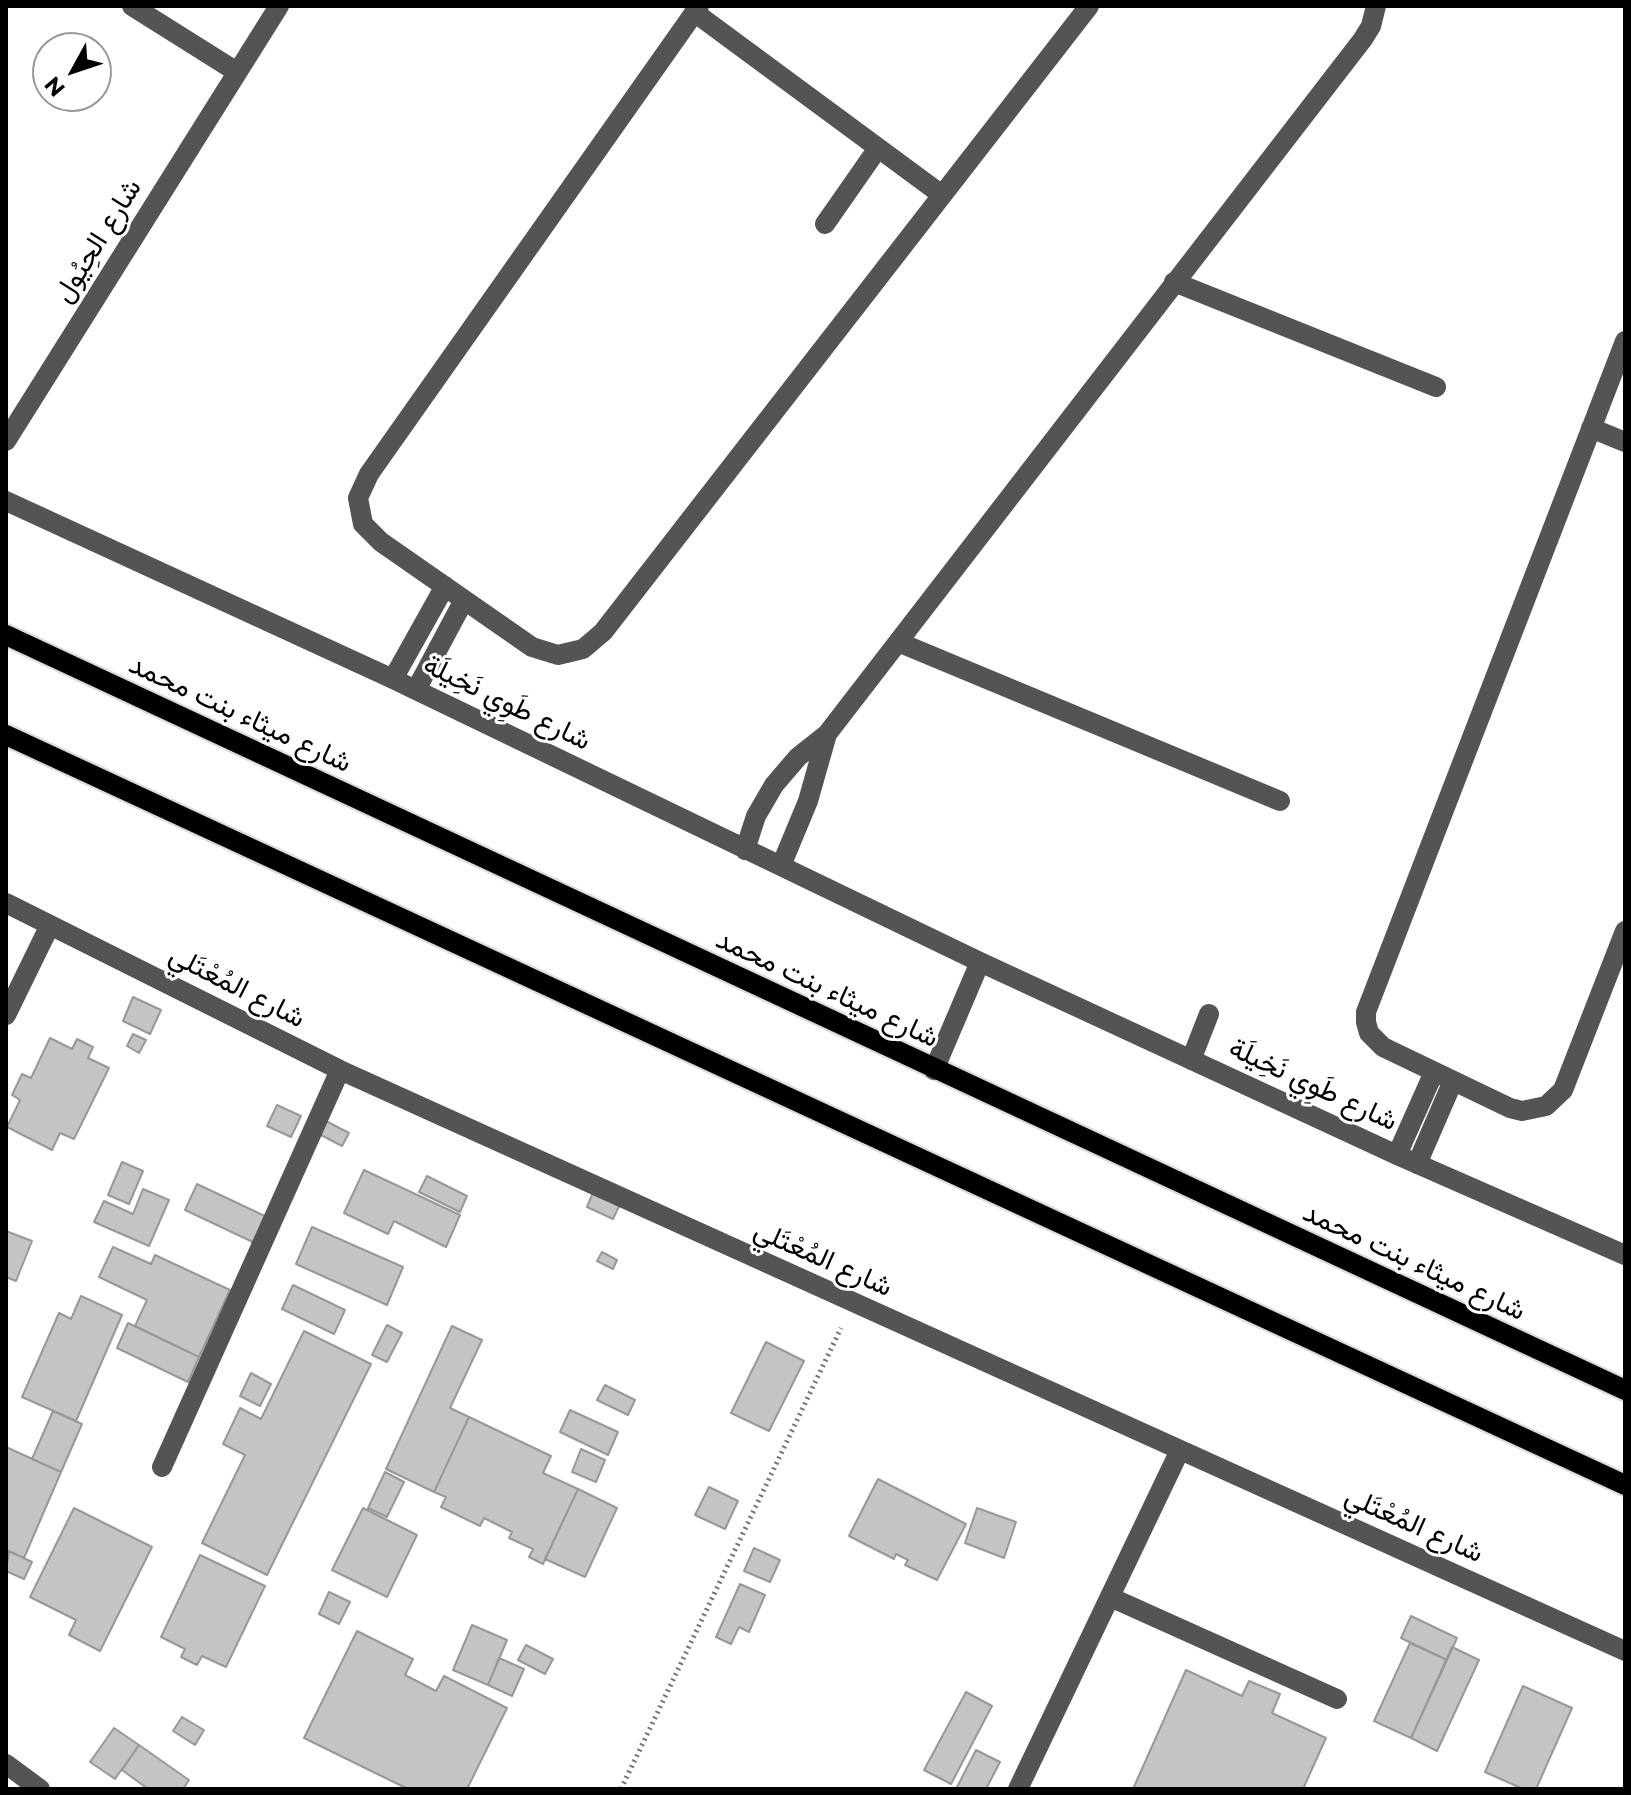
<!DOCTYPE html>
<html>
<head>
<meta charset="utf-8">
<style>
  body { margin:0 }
  #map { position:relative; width:1631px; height:1795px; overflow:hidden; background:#fff; font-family:Montserrat,sans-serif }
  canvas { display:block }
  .frame { position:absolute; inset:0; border:8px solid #000; pointer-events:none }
  .north { position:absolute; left:32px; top:32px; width:80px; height:80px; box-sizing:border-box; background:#fff; border:2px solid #999; border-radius:50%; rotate:230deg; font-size:22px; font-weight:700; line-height:32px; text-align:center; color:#000 }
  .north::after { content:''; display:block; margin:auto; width:28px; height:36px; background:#000; clip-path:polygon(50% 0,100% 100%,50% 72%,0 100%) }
</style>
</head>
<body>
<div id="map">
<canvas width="1631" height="1795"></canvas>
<div class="frame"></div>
<div class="north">N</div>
</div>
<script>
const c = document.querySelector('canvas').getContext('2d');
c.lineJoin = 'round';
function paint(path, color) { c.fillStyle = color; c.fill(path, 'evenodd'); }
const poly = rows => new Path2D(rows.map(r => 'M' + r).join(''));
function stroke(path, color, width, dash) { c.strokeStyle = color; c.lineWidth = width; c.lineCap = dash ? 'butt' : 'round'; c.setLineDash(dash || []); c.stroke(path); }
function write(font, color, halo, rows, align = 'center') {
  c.font = font + ' Montserrat,Vazirmatn,sans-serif'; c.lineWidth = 6; c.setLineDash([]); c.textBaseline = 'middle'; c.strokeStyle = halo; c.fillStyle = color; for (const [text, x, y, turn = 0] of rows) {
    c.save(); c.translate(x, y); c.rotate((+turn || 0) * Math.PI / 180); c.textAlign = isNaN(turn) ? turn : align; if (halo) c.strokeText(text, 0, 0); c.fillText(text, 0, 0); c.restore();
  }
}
const building = poly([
  [133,997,161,1010,150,1034,123,1021,133,997],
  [133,1034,146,1040,139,1053,127,1046,133,1034],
  [50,1038,72,1049,77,1039,93,1047,88,1058,109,1068,74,1139,60,1133,52,1150,7,1127,20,1100,12,1095,22,1074,31,1078,50,1038],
  [277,1105,301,1116,291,1137,267,1126,277,1105],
  [324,1120,349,1133,342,1146,317,1133,324,1120],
  [122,1162,143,1171,129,1204,108,1195,122,1162],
  [364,1170,460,1215,446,1247,394,1221,388,1234,344,1213,364,1170],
  [427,1176,467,1196,460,1212,419,1192,427,1176],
  [197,1184,269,1218,257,1244,185,1210,197,1184],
  [143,1189,169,1200,149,1246,94,1222,104,1201,133,1214,143,1189],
  [594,1190,621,1202,613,1219,587,1207,594,1190],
  [312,1227,403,1267,387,1305,296,1264,312,1227],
  [6,1231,32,1241,16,1281,6,1277,6,1231],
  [113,1247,151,1264,155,1255,230,1290,199,1357,135,1326,147,1300,99,1277,113,1247],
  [602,1252,617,1260,613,1269,597,1261,602,1252],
  [293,1285,345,1310,334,1334,282,1309,293,1285],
  [81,1296,122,1315,76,1421,22,1397,59,1313,71,1319,81,1296],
  [128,1323,199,1357,188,1382,117,1348,128,1323],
  [387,1325,402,1333,387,1362,372,1355,387,1325],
  [452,1326,482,1340,450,1408,469,1417,434,1492,386,1469,452,1326],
  [304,1331,371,1364,267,1575,202,1543,245,1455,223,1444,240,1408,261,1419,304,1331],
  [766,1342,804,1361,769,1431,731,1413,766,1342],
  [251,1373,271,1384,260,1406,240,1396,251,1373],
  [605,1385,635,1400,628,1415,597,1400,605,1385],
  [570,1410,618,1432,608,1455,560,1432,570,1410],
  [53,1411,82,1424,61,1472,32,1459,53,1411],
  [469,1417,551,1456,543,1473,578,1489,543,1564,529,1557,533,1549,509,1538,512,1532,484,1518,480,1526,441,1507,446,1497,434,1492,469,1417],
  [6,1447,61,1472,24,1558,6,1550,6,1447],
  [581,1449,605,1460,596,1482,572,1472,581,1449],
  [385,1472,404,1482,387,1517,368,1508,385,1472],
  [878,1479,966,1524,937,1580,905,1565,908,1560,896,1554,894,1559,849,1536,878,1479],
  [709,1487,738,1501,725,1529,695,1515,709,1487],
  [578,1489,617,1508,585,1577,545,1559,578,1489],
  [74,1508,152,1547,100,1651,69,1635,76,1620,30,1597,74,1508],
  [363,1508,417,1535,387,1597,332,1570,363,1508],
  [977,1508,1016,1522,1004,1558,965,1543,977,1508],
  [754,1548,780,1560,770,1582,744,1571,754,1548],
  [9,1551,32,1562,24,1579,6,1571,9,1551],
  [200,1555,265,1586,226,1667,202,1656,197,1665,181,1657,185,1649,161,1637,200,1555],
  [740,1584,765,1595,749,1632,739,1627,731,1644,716,1637,740,1584],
  [329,1592,350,1602,339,1624,319,1614,329,1592],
  [1411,1616,1457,1638,1447,1660,1401,1638,1411,1616],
  [472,1625,507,1640,488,1685,453,1670,472,1625],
  [357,1631,413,1659,405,1675,436,1691,444,1676,507,1708,467,1789,408,1789,304,1738,357,1631],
  [1410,1643,1447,1660,1411,1738,1374,1721,1410,1643],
  [526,1645,553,1659,545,1674,518,1660,526,1645],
  [1452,1647,1479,1660,1437,1751,1411,1738,1452,1647],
  [499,1658,524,1669,512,1696,488,1685,499,1658],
  [1186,1670,1242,1696,1249,1681,1280,1694,1272,1713,1326,1738,1303,1789,1133,1789,1186,1670],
  [1523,1686,1572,1708,1536,1789,1523,1789,1485,1772,1523,1686],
  [966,1692,992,1706,951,1784,924,1770,966,1692],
  [182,1717,204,1730,195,1745,173,1731,182,1717],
  [114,1728,139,1745,115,1779,90,1762,114,1728],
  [139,1745,189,1780,183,1789,148,1789,122,1770,139,1745],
  [976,1750,1000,1762,986,1789,956,1789,976,1750]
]);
paint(building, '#c4c4c4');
stroke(building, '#989898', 2);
const major = poly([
  [6,635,1625,1390],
  [6,735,1625,1485]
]);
stroke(major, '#dbdbdb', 24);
stroke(poly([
  [621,1789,841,1328]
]), '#767676', 5, [2, 4]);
stroke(poly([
  [132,6,237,72],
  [699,6,369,474,358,498,363,524,381,542,532,647,558,655,583,649,603,632,1089,6],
  [694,12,942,195],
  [825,224,878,148],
  [1174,282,1436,387],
  [1625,341,1366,1012,1366,1022,1369,1033,1383,1047,1510,1108,1522,1111,1546,1106,1563,1090,1625,931],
  [1591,428,1625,442],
  [6,441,279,6],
  [6,501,393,679,980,962,1397,1155,1625,1255],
  [898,642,1280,801],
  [393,679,445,586],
  [416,690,464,600],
  [745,850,756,816,774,785,798,757,827,734,898,642,1363,39,1371,26,1376,6],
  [781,866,808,801,827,734],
  [6,903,340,1070,1625,1651],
  [6,1015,50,925],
  [1191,1060,1209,1014],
  [934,1070,980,962],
  [1397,1155,1434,1072],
  [1417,1164,1453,1081],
  [162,1467,340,1070],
  [1110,1597,1337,1699],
  [6,1764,40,1789],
  [1018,1789,1180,1450]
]), '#545454', 20);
stroke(major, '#000', 20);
write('28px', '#000', '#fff', [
  ["شارع الحِيُول",98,241,-58],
  ["شارع طَوِي نَخِيلَة",507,703,26],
  ["شارع ميثاء بنت محمد",240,714,25],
  ["شارع المُعْتَلي",237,987,27],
  ["شارع ميثاء بنت محمد",827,989,25],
  ["شارع طَوِي نَخِيلَة",1313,1085,25],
  ["شارع المُعْتَلي",823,1259,24],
  ["شارع ميثاء بنت محمد",1414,1262,25],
  ["شارع المُعْتَلي",1414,1525,24]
]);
</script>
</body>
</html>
